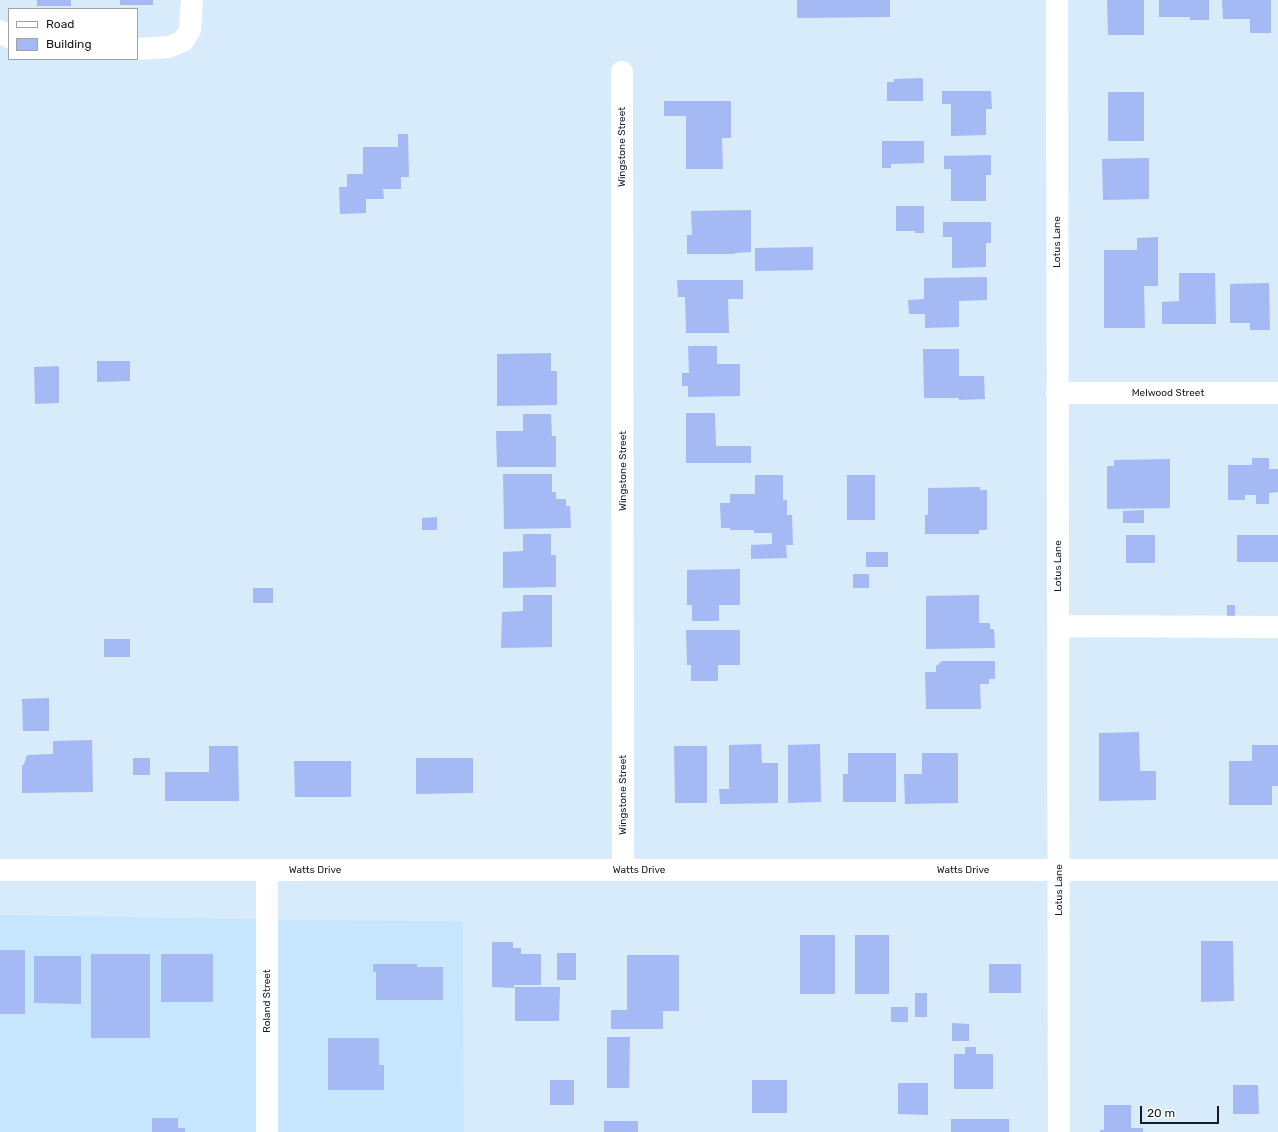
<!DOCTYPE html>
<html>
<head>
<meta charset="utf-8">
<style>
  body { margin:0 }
  #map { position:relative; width:1278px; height:1132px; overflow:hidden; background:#d7ebfb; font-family:Rubik,sans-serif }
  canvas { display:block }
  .legend { position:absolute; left:8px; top:8px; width:130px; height:52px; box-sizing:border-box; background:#fff; border:1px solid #a1a4a7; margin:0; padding:5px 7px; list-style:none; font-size:12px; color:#131c23 }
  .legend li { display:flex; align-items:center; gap:8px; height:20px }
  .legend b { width:20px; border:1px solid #a1a4a7 }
  .scale { position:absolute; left:1140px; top:1106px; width:79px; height:18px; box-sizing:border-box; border:2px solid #131c23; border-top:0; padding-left:5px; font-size:12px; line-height:14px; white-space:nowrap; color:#131c23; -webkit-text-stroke:3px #fff; paint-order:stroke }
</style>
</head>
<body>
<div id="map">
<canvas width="1278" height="1132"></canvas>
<ul class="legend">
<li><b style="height:5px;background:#fff"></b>Road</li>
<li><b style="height:11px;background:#a5b9f4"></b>Building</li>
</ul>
<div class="scale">20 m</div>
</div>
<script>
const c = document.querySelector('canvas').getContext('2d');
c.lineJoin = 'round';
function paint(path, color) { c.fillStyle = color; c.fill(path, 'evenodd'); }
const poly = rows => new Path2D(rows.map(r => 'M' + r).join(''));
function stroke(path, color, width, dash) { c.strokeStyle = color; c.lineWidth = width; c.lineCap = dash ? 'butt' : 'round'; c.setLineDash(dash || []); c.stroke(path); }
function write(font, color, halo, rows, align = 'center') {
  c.font = font + ' Rubik,sans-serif'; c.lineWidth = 3.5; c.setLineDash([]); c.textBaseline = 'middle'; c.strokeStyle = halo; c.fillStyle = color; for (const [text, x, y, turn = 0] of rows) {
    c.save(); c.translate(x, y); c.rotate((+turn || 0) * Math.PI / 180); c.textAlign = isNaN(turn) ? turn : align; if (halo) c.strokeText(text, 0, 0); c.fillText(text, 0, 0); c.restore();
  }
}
paint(poly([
  [0,915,307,920,463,921,464,1132,0,1132]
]), '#c6e6fe');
paint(poly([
  [37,0,71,0,71,6,37,6],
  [120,0,153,0,153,5,120,5],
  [797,0,890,0,890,17,797,18],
  [1107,0,1144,0,1144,35,1108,35],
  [1159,0,1209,0,1209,20,1190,20,1190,17,1159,17],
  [1222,0,1271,0,1271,33,1250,33,1250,19,1223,19],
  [923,78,923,101,887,101,887,82,894,82,894,79],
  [942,91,991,91,992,109,986,109,986,135,951,136,951,104,942,104],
  [1108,92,1144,92,1144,141,1108,141],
  [664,101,731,101,731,138,722,138,723,169,686,169,686,116,664,116],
  [398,134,408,134,409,177,401,177,401,189,383,189,384,199,366,199,366,213,340,214,339,187,347,187,347,174,363,174,363,147,398,147],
  [882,141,924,141,924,163,891,164,891,168,882,168],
  [991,155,991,175,986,175,986,201,951,201,951,169,944,169,944,156],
  [1149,158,1149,199,1103,200,1102,159],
  [896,206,924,206,924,233,915,233,915,231,896,231],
  [751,210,751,252,735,253,735,254,687,254,687,235,692,235,691,211],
  [943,222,991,222,991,243,986,243,986,267,952,268,952,237,943,237],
  [1158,237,1158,286,1144,286,1145,328,1104,328,1104,250,1137,250,1137,238],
  [813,247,813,270,755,271,755,248],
  [1179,273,1215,273,1216,324,1162,324,1162,302,1179,301],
  [987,277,987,300,959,301,959,327,925,328,925,314,909,314,908,300,924,299,924,278],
  [677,280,743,280,743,299,728,299,729,333,686,333,685,297,678,297],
  [1269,283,1270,330,1250,330,1250,323,1230,323,1230,284],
  [688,346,717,346,717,364,740,364,740,396,688,397,688,386,682,386,682,373,689,373],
  [923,349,959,349,959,376,984,376,985,399,959,400,959,398,924,398],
  [551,353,551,371,557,371,557,405,497,406,497,354],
  [97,361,130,361,130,381,97,382],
  [59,366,59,403,35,404,34,367],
  [686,413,715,413,716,446,751,446,751,463,686,463],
  [523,414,551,414,552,436,556,436,556,467,497,467,496,431,523,431],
  [1252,458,1269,458,1269,469,1278,469,1278,492,1269,493,1269,504,1256,504,1256,495,1245,495,1245,500,1228,500,1228,465,1252,465],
  [1170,459,1170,508,1107,509,1107,466,1114,466,1114,460],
  [503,474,552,474,552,492,556,492,556,499,566,499,566,506,570,506,571,528,504,529],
  [755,475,783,475,783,500,787,500,787,515,792,515,793,545,786,545,787,558,751,559,751,545,772,544,772,533,754,533,754,530,730,530,730,528,721,528,720,503,730,503,730,494,755,494],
  [847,475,875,475,875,520,847,520],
  [980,487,980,490,987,490,987,530,979,530,979,534,925,534,925,515,928,515,928,488],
  [1144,510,1144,523,1123,523,1123,511],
  [437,517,437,530,422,530,422,518],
  [523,534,551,534,551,555,556,555,556,587,503,588,503,552,523,551],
  [1126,535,1155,535,1155,563,1126,563],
  [1237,535,1278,535,1278,562,1237,562],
  [866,552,888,552,888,567,866,567],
  [740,569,740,605,719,605,719,621,692,621,692,605,687,605,687,570],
  [853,574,869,574,869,588,853,588],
  [253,588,273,588,273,603,253,603],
  [523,595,552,595,552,647,501,648,502,612,523,611],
  [979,595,979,623,990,623,990,629,994,629,995,648,926,649,926,596],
  [1227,605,1235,605,1235,620,1227,620],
  [686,630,740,630,740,665,718,665,718,681,691,681,691,665,687,665],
  [104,639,130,639,130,657,104,657],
  [942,661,995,661,995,679,989,679,989,684,980,684,981,709,926,709,925,672,936,672,936,666],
  [49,698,49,731,23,731,22,699],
  [1139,732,1140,771,1156,771,1156,800,1099,801,1099,733],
  [92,740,93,792,22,793,22,766,24,764,27,755,53,754,53,741],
  [761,744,762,763,778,763,778,803,720,804,719,789,729,789,729,745],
  [820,744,821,802,788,803,788,745],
  [1252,745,1278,745,1278,786,1272,786,1272,805,1229,805,1229,761,1252,761],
  [209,746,238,746,239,801,165,801,165,772,209,772],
  [674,746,707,746,707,803,675,803],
  [848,753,896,753,896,802,843,802,843,774,848,774],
  [922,753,958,753,958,803,905,804,904,774,922,774],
  [133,758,150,758,150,775,133,775],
  [416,758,473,758,473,793,416,794],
  [294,761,351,761,351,797,295,797],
  [800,935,835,935,835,994,800,994],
  [855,935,889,935,889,994,855,994],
  [1201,941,1233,941,1234,1001,1201,1002],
  [492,942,513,942,513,948,521,948,521,954,541,954,541,985,514,985,514,988,492,987],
  [0,950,25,950,25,1014,0,1014],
  [557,953,576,953,576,980,557,980],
  [91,954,150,954,150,1038,91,1038],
  [161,954,213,954,213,1002,161,1002],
  [627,955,679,955,679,1011,663,1011,663,1029,611,1029,611,1010,627,1010],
  [34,956,81,956,81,1004,34,1003],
  [373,964,417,964,417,967,443,967,443,1000,376,1000,376,972,373,972],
  [989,964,1021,964,1021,993,989,993],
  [515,987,560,987,559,1021,515,1021],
  [915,993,927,993,927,1017,915,1017],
  [891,1007,908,1007,908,1022,891,1022],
  [952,1023,969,1024,969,1041,952,1041],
  [607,1037,630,1037,629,1088,607,1088],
  [328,1038,379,1038,379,1065,384,1065,384,1090,328,1090],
  [965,1047,976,1047,976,1054,993,1054,993,1089,954,1089,954,1054,965,1054],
  [550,1080,574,1080,574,1105,550,1105],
  [752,1080,787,1080,787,1113,752,1113],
  [898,1083,928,1083,928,1115,898,1114],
  [1233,1085,1258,1085,1259,1114,1233,1114],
  [1104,1105,1131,1105,1131,1128,1143,1128,1143,1132,1100,1132,1100,1130,1104,1130],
  [152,1118,178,1118,178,1128,185,1128,185,1132,152,1132],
  [951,1119,1009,1119,1009,1132,951,1132],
  [604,1121,638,1121,638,1132,604,1132]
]), '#a5b9f4');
stroke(poly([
  [1057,0,1059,1132],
  [0,31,9,37],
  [137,49,169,47,183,41,190,30,192,0],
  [622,72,623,870],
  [1057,393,1278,393],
  [1058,626,1278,627],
  [0,870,1278,870],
  [267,870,267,1132]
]), '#fff', 22);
write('10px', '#131c23', '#fff', [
  ["Wingstone Street",622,147,-90],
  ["Lotus Lane",1057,242,-90],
  ["Melwood Street",1168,393],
  ["Wingstone Street",623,471,-90],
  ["Lotus Lane",1058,566,-90],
  ["Wingstone Street",623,795,-90],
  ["Watts Drive",315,870],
  ["Watts Drive",639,870],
  ["Watts Drive",963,870],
  ["Lotus Lane",1059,890,-90],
  ["Roland Street",267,1001,-90]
]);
</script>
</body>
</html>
